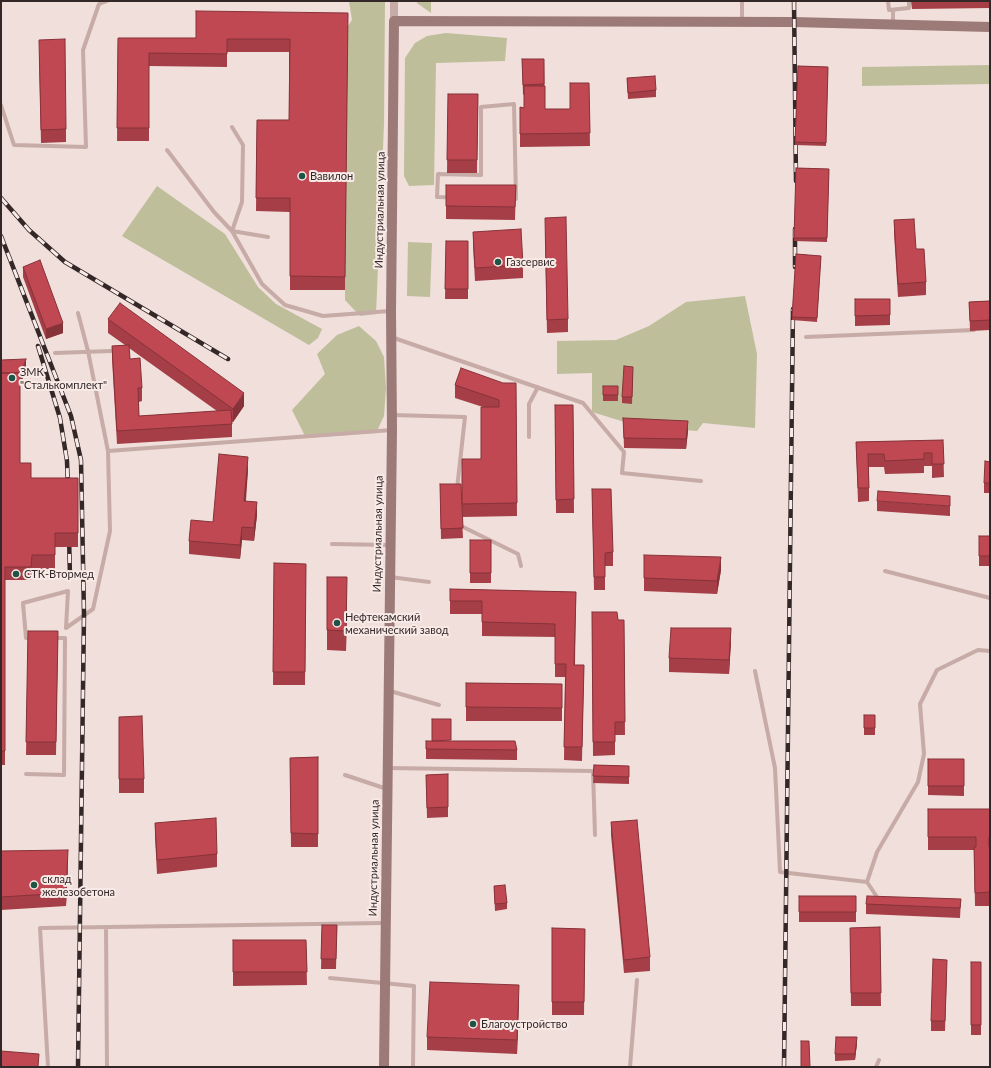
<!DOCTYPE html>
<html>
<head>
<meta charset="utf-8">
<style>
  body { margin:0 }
  #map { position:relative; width:991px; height:1068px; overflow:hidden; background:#f0dfda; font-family:Lato,sans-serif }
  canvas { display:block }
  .frame { position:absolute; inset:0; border:2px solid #342727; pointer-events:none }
</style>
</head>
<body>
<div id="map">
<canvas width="991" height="1068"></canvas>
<div class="frame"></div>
</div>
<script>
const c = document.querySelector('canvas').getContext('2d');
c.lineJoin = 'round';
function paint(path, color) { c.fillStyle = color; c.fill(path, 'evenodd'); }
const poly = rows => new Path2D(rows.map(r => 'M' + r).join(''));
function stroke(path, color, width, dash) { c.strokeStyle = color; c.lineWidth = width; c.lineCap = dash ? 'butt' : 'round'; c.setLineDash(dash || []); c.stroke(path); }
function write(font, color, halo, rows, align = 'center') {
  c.font = font + ' Lato,sans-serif'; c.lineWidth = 4; c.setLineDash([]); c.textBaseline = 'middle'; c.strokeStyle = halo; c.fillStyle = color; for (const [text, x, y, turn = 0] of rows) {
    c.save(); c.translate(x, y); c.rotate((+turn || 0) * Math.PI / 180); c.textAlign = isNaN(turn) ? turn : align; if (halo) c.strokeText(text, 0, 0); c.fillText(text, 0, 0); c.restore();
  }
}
paint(poly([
  [349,1,385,1,384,124,376,314,360,316,345,300,345,290,348,26,352,20],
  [417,1,431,1,431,13,417,3],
  [446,33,507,38,505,61,436,63,434,185,409,186,404,176,405,58,415,43,427,36],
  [990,65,990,84,862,86,862,67],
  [157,186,225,234,258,287,276,304,322,329,318,338,309,345,122,236],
  [408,242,432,243,430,297,407,296],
  [745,296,757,354,755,428,703,423,697,431,641,427,592,412,592,373,557,374,557,341,616,340,649,326,686,302],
  [359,326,376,341,384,357,386,388,384,416,376,433,306,438,292,410,325,374,317,354,337,335]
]), '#bebe9b');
stroke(poly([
  [742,1,742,22],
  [888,1,889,10,909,8,909,1],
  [893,25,893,10],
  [514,104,516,199,437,197,438,174,481,175,481,107,514,104],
  [1,105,14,145,86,147,83,50,99,4,107,1],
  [167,150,214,212,232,231,242,202,243,145,232,127],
  [268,237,232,231,262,284,285,305,323,316,390,311],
  [78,313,88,351,108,451,392,430],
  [391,337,583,403,624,452,622,473,701,481],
  [806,337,974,330],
  [55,353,111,351],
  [392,415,465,417,457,489],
  [529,437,529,404,538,387],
  [459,525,518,554,521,566],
  [332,544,389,545],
  [885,571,990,598],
  [390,577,429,582],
  [32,638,26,638,23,603,68,591,66,628,93,609,110,531,108,451],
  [755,671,775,768,780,872,867,882,879,900],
  [390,691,439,705],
  [388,768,593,771,595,835],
  [26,774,64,775,65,638,53,638],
  [345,775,387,789],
  [867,882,877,852,918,782,924,754,920,704,937,670,978,650,990,651],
  [106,927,107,1067],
  [330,978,414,986,413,1067],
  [48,1067,40,928,384,923],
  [630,1067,637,980],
  [876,1067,879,1060]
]), '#c7aba7', 4);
stroke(poly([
  [394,1,394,21]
]), '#c7aba7', 8);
stroke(poly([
  [384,1067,392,430,391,311,394,21,793,22,990,27]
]), '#9b7a78', 10);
const rail = poly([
  [794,1,796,181],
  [1,198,29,230,65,262,228,359],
  [795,229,795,267],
  [1,236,71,416,81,460,84,614,78,1067],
  [38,346,60,418,67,461,68,488],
  [69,536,70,577],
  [784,1067,793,309]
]);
stroke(rail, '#342727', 4.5);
stroke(rail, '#f8eae6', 3, [9]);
paint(poly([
  [476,1,507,1,476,2],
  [911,1,990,1,990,8,912,9],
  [348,13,345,290,290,290,290,212,256,211,257,120,289,120,289,52,227,52,227,67,149,66,149,141,117,141,118,38,196,38],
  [39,53,66,129,66,142,41,143],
  [522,59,544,59,545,109,570,109,589,83,590,146,520,147,520,107,524,108,524,94,523,95],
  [798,66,828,67,826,146,795,145],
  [627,78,656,90,656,97,628,99],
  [448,94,478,94,477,173,447,173],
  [796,168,829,169,827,242,794,241],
  [446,185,516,185,515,220,446,219],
  [894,220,926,282,926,295,898,297,894,233],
  [545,231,568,319,568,332,547,333],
  [473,232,523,265,523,278,475,281,473,245],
  [446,241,468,241,468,299,445,299],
  [796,254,821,256,817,322,792,320],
  [23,267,63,333,46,339,23,277],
  [855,299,890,299,890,325,855,326],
  [990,301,990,330,970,331,969,302],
  [108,319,244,406,233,422,232,422,232,437,117,444,112,359,112,346,125,345,108,333],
  [129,348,217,411,139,416,139,402,142,401,142,388,130,359],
  [1,360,26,369,20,386,20,463,31,478,78,478,78,547,55,547,55,569,32,569,31,580,5,580,5,765,1,765],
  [633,374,632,404,622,403,622,397],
  [516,383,517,516,462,517,463,538,441,539,440,484,462,516,462,459,481,459,483,407,455,398,455,385],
  [603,386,618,386,618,401,603,401],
  [555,405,573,405,574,513,556,513],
  [623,418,688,431,686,449,624,448],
  [943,440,944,477,932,478,932,466,924,466,924,473,885,474,884,467,869,467,869,501,858,502,856,442],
  [990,462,990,493,984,493,984,483],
  [248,470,246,501,257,515,254,541,242,540,240,559,189,554,189,541,213,522],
  [592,489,613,552,613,566,605,566,605,590,594,590],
  [877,501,950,506,950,516,877,511],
  [979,536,990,536,990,566,979,566],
  [470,540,491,540,491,583,470,583],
  [274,563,306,564,305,685,273,685],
  [721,570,717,594,644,591,644,578],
  [327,577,347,597,346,651,327,650],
  [450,589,576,592,575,665,584,665,582,761,564,760,565,677,555,677,555,637,482,636,482,614,450,614],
  [592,612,618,620,624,620,625,735,615,735,615,755,593,756],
  [28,631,58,631,56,755,26,755],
  [731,641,729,674,669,672,669,658],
  [466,683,562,684,562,721,466,721],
  [864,715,875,715,875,735,864,735],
  [119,717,144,779,144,793,119,793],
  [426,741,451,741,517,750,517,760,426,759],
  [318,757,318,847,291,847,290,758],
  [928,759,964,759,964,796,928,795],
  [594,765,629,766,629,784,593,783],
  [448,774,448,817,427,818,426,775],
  [928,809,990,809,990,906,975,906,974,850,928,850],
  [611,822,650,957,650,971,624,973,611,835],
  [155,823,217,854,217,867,157,874,155,836],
  [1,851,68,863,66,906,1,910],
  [494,886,507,903,507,909,495,911],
  [799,896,856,896,856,922,799,922],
  [961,899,960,918,866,914,866,904],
  [322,925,337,925,336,969,321,969],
  [880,927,881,1006,851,1006,850,928],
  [552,928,585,929,584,1015,552,1015],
  [233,940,306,940,307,985,233,986],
  [971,962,981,962,981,1035,971,1035],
  [947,970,945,1031,931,1031,931,1021],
  [519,998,517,1054,427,1050,427,1037],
  [857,1043,855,1060,835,1061,835,1054]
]), '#a53e47');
paint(poly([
  [63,323,63,333,46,339,46,329],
  [26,359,26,369,20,386,20,376],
  [244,393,244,406,233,422,233,409],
  [688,421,688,431,686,449,686,439],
  [248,457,248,470,244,514,244,501],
  [257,502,257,515,254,541,254,528],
  [242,527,242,540,240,559,240,545],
  [721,557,721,570,717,594,717,581],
  [347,577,347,597,346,651,346,631],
  [731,628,731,641,729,674,729,660],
  [68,850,68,863,66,906,66,893],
  [519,985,519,998,517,1054,517,1040],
  [857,1037,857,1043,855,1060,855,1054]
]), '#863239');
const building = poly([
  [196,11,348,13,345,277,290,276,290,198,256,198,257,120,289,120,290,39,227,39,227,54,149,53,149,128,117,128,118,38,196,38,196,11],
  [65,39,66,129,41,130,39,40,65,39],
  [522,59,544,59,544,84,523,85,522,59],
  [798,66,828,67,826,143,795,142,798,66],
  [655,76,656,90,628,93,627,78,655,76],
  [570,83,589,83,590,133,520,134,520,107,524,108,524,86,545,86,545,109,570,109,570,83],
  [448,94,478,94,477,160,447,160,448,94],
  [796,168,829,169,827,238,794,238,796,168],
  [446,185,516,185,515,207,446,206,446,185],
  [566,217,568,319,547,320,545,218,566,217],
  [914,219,916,249,924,249,926,282,898,284,894,220,914,219],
  [521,229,523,265,475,268,473,232,521,229],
  [446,241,468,241,468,289,445,289,446,241],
  [796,254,821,256,817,318,792,317,796,254],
  [40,260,63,323,46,329,23,267,40,260],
  [855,299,890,299,890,315,855,316,855,299],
  [990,301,990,320,970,321,969,302,990,301],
  [120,303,244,393,233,409,108,319,120,303],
  [129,345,130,359,140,358,142,388,138,388,139,416,231,410,232,424,117,431,112,346,129,345],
  [26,359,20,376,20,373,1,373,1,360,26,359],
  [624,366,633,367,632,397,622,397,624,366],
  [461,368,503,383,516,383,517,503,462,504,462,459,481,459,481,407,499,407,499,400,455,385,461,368],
  [1,373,20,373,20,463,31,463,31,478,78,478,78,533,55,533,55,555,32,555,31,567,5,567,5,751,1,751,1,373],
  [603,386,618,386,618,395,603,395,603,386],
  [555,405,573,405,574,499,556,500,555,405],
  [623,418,688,421,686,439,624,438,623,418],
  [943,440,944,464,932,464,932,453,924,453,924,459,885,461,884,454,868,454,869,488,858,488,856,442,943,440],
  [219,454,248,457,244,501,257,502,254,528,242,527,240,545,189,541,191,520,213,522,219,454],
  [985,461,990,462,990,483,984,483,985,461],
  [440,484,461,484,463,528,441,529,440,484],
  [592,489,611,489,613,552,605,553,605,577,594,577,592,489],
  [878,491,950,496,950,506,877,501,878,491],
  [979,536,990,536,990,556,979,556,979,536],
  [470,540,491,540,491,573,470,573,470,540],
  [644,555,721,557,717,581,644,578,644,555],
  [274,563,306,564,305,672,273,672,274,563],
  [327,577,347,577,346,631,327,630,327,577],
  [450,589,576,592,574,665,584,665,582,747,564,747,566,664,555,664,555,624,482,622,482,601,450,601,450,589],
  [592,612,617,612,618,620,624,620,625,722,615,722,615,742,593,742,592,612],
  [671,628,731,628,729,660,669,658,671,628],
  [28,631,58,631,56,742,26,742,28,631],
  [466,683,562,684,562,708,466,707,466,683],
  [864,715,875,715,875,728,864,728,864,715],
  [142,716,144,779,119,779,119,717,142,716],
  [432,719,451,719,451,740,432,741,432,719],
  [426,741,515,741,517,750,426,749,426,741],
  [318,757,318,834,291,833,290,758,318,757],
  [928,759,964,759,964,786,928,786,928,759],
  [594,765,629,766,629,777,593,776,594,765],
  [448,774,448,807,427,808,426,775,448,774],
  [928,809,990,809,990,837,989,837,989,847,990,847,990,892,975,893,974,847,976,847,976,837,928,837,928,809],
  [216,818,217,854,157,860,155,823,216,818],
  [637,820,650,957,624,960,611,822,637,820],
  [68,850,66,893,1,897,1,851,68,850],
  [505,885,507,903,495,904,494,886,505,885],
  [799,896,856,896,856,912,799,912,799,896],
  [867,896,961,899,960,908,866,904,867,896],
  [322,925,337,925,336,959,321,959,322,925],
  [880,927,881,993,851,993,850,928,880,927],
  [552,928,585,929,584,1002,552,1002,552,928],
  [233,940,306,940,307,972,233,972,233,940],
  [933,959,947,960,945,1021,931,1021,933,959],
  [971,962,981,962,981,1025,971,1025,971,962],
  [430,982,519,985,517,1040,427,1037,430,982],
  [836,1037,857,1037,855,1054,835,1054,836,1037],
  [801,1041,809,1041,810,1067,801,1067,801,1041],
  [1,1051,39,1054,38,1067,1,1067,1,1051]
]);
paint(building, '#c04852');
stroke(building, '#863239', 1);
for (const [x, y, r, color] of [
  [302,176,4,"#1f5346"],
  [498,262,4,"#1f5346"],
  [12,378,4,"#1f5346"],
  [16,574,4,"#1f5346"],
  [337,623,4,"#1f5346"],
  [34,885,4,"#1f5346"],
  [473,1024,4,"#1f5346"]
]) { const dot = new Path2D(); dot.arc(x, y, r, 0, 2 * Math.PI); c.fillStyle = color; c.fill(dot); stroke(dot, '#f8eae6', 1.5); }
write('11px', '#342727', '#f8eae6', [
  ["Вавилон",310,176],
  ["Газсервис",506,262],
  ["ЗМК",20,372],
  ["\"Сталькомплект\"",20,385],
  ["СТК-Втормед",24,574],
  ["Нефтекамский",345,617],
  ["механический завод",345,630],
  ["склад",42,879],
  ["железобетона",42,892],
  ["Благоустройство",481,1024]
], 'left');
write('11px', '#342727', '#f8eae6', [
  ["Индустриальная улица",380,210,-89],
  ["Индустриальная улица",378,534,-89],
  ["Индустриальная улица",374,858,-89]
]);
</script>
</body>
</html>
